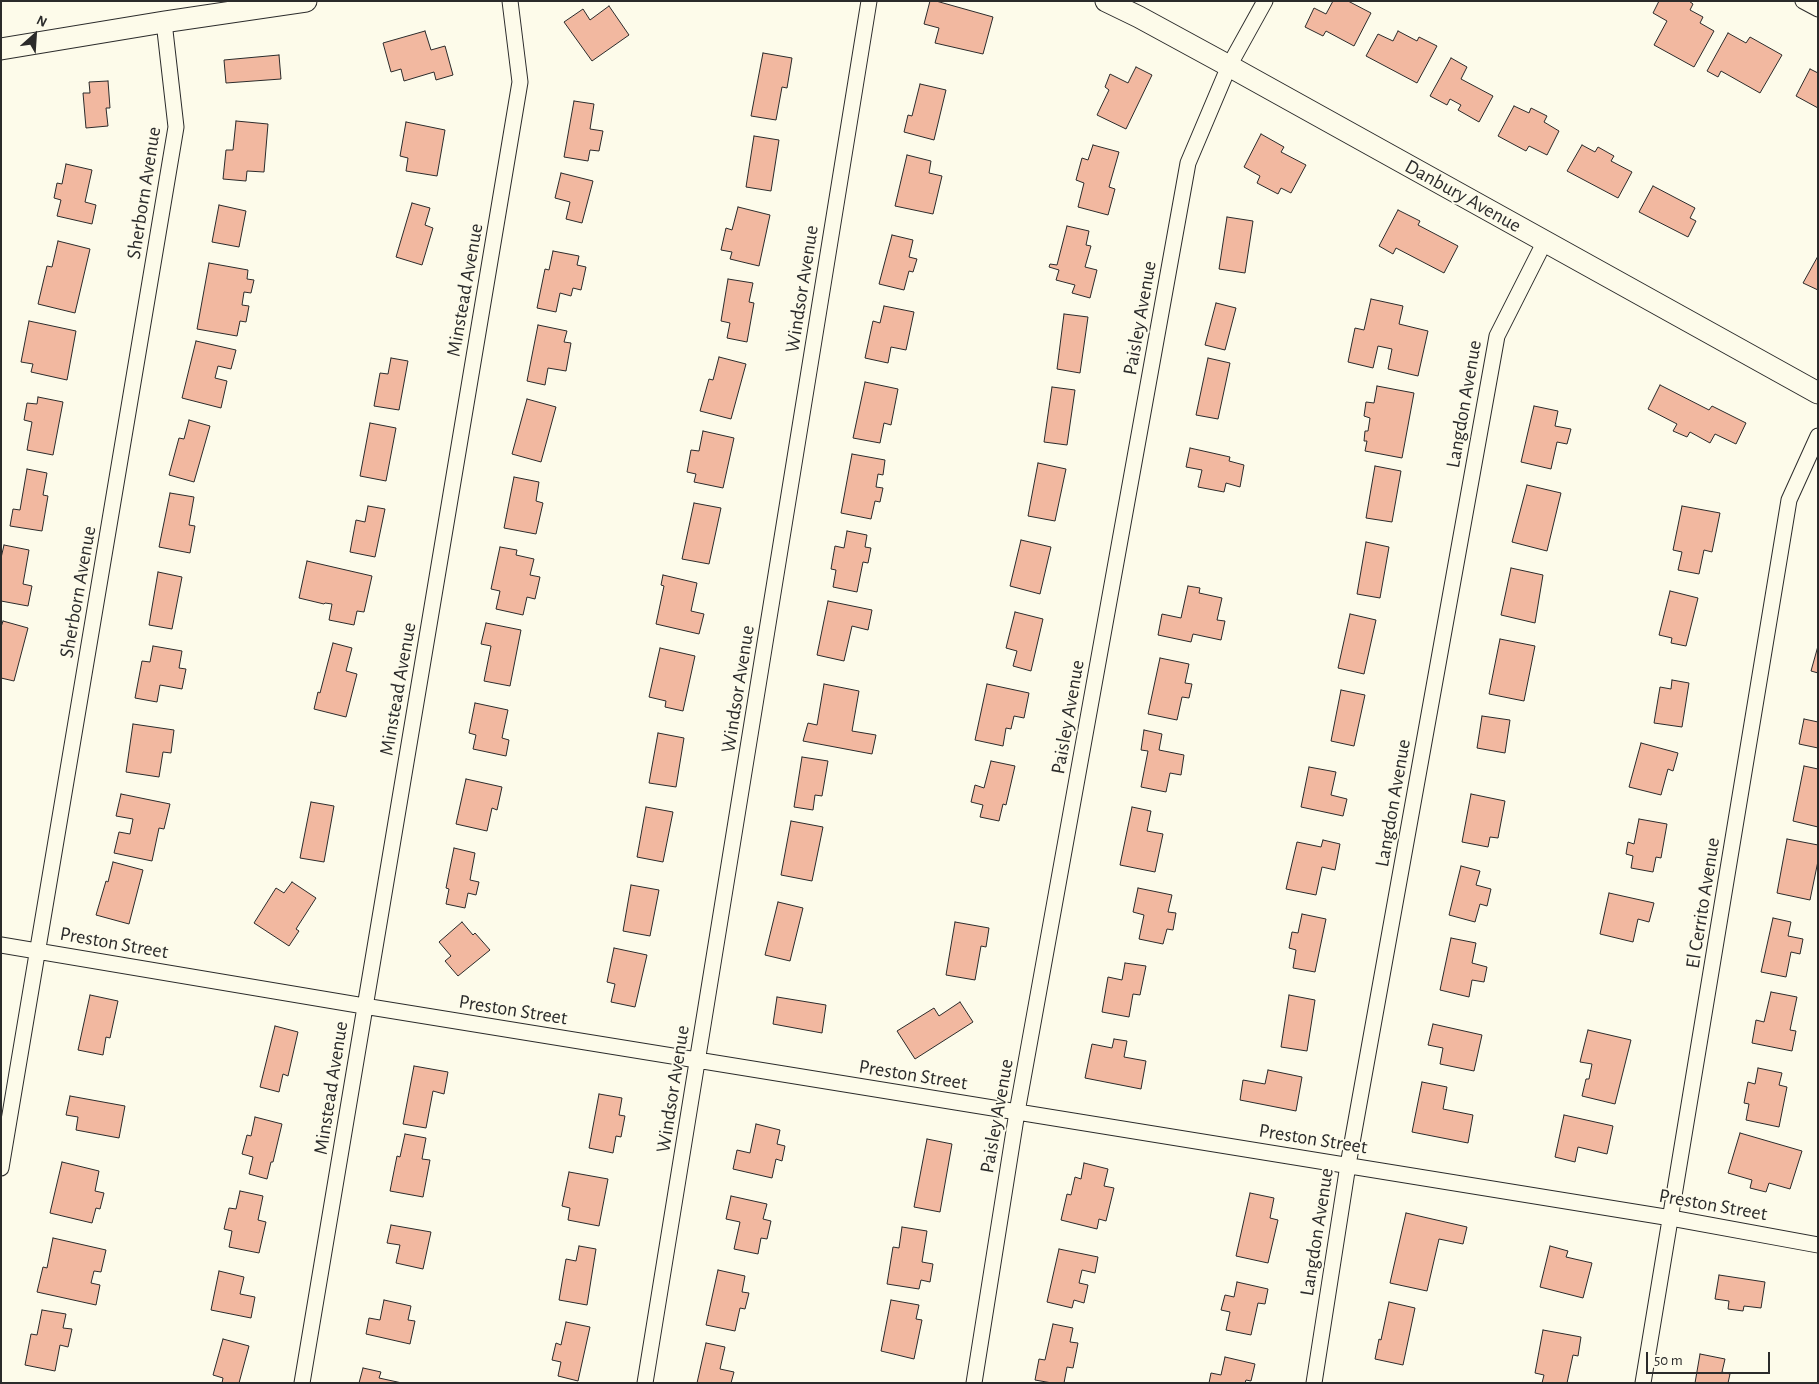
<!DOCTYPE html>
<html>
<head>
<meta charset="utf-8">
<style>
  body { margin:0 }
  #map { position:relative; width:1819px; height:1384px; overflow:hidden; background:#fdfbea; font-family:"Alegreya Sans",sans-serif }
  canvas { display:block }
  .frame { position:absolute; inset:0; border:2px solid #2b2b2b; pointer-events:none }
  .north { position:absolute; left:10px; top:10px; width:50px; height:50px; -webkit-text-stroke:4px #fdfbea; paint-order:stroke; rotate:26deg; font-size:14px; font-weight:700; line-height:20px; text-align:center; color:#2b2b2b }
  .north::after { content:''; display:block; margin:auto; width:18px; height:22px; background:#2b2b2b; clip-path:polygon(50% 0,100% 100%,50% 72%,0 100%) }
  .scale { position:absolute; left:1646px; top:1352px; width:124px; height:22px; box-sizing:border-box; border:2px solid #2b2b2b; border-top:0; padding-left:6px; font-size:15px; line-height:18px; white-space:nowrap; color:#2b2b2b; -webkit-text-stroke:4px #fdfbea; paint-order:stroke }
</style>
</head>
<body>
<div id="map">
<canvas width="1819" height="1384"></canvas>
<div class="frame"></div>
<div class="north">N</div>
<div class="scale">50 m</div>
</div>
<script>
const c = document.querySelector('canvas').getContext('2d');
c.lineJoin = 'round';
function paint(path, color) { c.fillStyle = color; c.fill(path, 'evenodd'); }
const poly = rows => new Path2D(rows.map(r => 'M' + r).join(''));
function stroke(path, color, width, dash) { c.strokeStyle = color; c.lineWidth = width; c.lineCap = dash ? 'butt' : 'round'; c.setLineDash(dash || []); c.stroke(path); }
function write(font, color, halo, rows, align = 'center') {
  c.font = font + ' "Alegreya Sans",sans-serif'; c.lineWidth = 4; c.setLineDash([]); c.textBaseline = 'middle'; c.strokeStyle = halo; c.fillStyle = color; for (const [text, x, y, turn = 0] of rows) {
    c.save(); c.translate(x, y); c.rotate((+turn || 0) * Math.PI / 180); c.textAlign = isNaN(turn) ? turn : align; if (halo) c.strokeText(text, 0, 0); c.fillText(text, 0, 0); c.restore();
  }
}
const building = poly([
  [930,1,936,1,993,17,983,54,935,43,939,28,924,24,930,1],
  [1333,1,1348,1,1371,13,1354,46,1326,31,1323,36,1305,27,1314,8,1326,14,1333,1],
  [1659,1,1689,1,1693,4,1690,10,1703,17,1700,23,1714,31,1694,67,1654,45,1667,21,1653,13,1659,1],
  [609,6,629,35,592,61,564,22,583,9,590,20,609,6],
  [425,31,431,50,445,46,453,75,436,80,434,72,404,81,401,69,391,72,383,43,425,31],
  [1398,31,1417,41,1419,37,1437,46,1417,83,1366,56,1378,34,1393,41,1398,31],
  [1728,33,1746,43,1750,37,1782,55,1760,93,1721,71,1718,77,1707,71,1728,33],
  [763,53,792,58,787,88,782,87,776,120,751,116,763,53],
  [279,55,281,79,226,83,224,60,279,55],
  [1451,58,1467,67,1461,79,1493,96,1479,122,1458,110,1461,105,1450,99,1447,105,1430,96,1451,58],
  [1136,67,1152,75,1126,129,1097,115,1109,90,1105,87,1110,74,1128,83,1136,67],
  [1810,69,1818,73,1818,108,1796,96,1810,69],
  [108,81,110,108,106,108,108,126,86,128,83,93,90,93,89,82,108,81],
  [920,84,946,90,934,140,904,132,908,115,912,116,920,84],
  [574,101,594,104,590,129,603,131,599,151,590,150,588,161,564,157,574,101],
  [1514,106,1529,113,1531,108,1547,116,1544,122,1559,131,1547,155,1529,146,1526,151,1498,136,1514,106],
  [236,121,268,124,264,172,247,171,246,181,223,179,226,150,233,150,236,121],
  [406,122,445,130,437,176,406,171,408,158,400,156,406,122],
  [1261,134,1284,147,1281,152,1306,165,1291,193,1281,188,1278,194,1257,183,1260,176,1244,167,1261,134],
  [754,136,779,140,771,191,746,187,754,136],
  [1093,145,1119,152,1109,187,1115,189,1108,215,1078,207,1084,183,1076,180,1082,158,1088,160,1093,145],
  [1582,145,1595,152,1598,147,1614,156,1611,161,1632,172,1618,198,1567,171,1582,145],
  [907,155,931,161,929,173,942,176,933,214,895,206,907,155],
  [66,164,92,170,85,202,96,205,92,224,57,216,61,200,54,198,57,183,62,184,66,164],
  [561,173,593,181,582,223,566,219,570,202,555,198,561,173],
  [1653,186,1695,208,1690,218,1696,221,1688,237,1639,212,1653,186],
  [412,203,430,208,425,225,433,228,422,265,396,257,412,203],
  [219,205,246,211,239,247,212,242,219,205],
  [738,207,770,215,759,266,730,259,732,252,721,250,726,228,732,230,738,207],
  [1398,210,1420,221,1418,225,1458,246,1444,273,1396,248,1393,254,1379,246,1398,210],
  [1227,217,1253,221,1245,273,1219,269,1227,217],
  [1067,226,1089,231,1086,245,1091,246,1085,267,1097,270,1090,298,1072,293,1075,285,1056,280,1059,270,1049,267,1050,264,1057,265,1067,226],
  [892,235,913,240,909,257,917,259,913,272,909,271,904,290,879,284,892,235],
  [58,241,90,249,75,313,38,304,47,266,52,267,58,241],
  [553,251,579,256,577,265,586,267,581,290,573,288,571,296,560,293,556,312,537,308,545,269,549,270,553,251],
  [1818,256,1818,290,1803,283,1818,256],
  [209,263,248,270,247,279,254,280,251,293,244,292,242,305,249,306,246,322,240,321,237,336,197,329,209,263],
  [728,279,753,283,749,302,754,303,747,342,727,338,730,323,721,321,728,279],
  [1371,299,1403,306,1399,324,1428,331,1418,376,1388,369,1392,349,1378,346,1373,368,1348,362,1355,328,1364,330,1371,299],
  [1216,303,1236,308,1225,350,1205,345,1216,303],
  [884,306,914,312,906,350,891,347,888,363,865,358,873,321,880,323,884,306],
  [1064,314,1088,317,1080,373,1057,369,1064,314],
  [29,321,76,331,67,380,31,372,33,364,21,362,29,321],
  [538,325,567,331,564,342,571,343,566,371,548,368,545,385,527,381,538,325],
  [196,341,236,350,231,369,218,366,215,378,227,381,221,408,182,398,196,341],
  [719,357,746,364,731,419,700,411,709,379,713,380,719,357],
  [391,358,408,361,399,410,374,406,380,373,388,374,391,358],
  [1208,358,1230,363,1218,419,1196,415,1208,358],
  [865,382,898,389,891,425,884,423,880,443,853,438,865,382],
  [1660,385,1709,410,1712,406,1746,423,1736,444,1715,434,1710,443,1690,432,1687,437,1673,431,1677,424,1648,409,1660,385],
  [1377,386,1414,393,1402,458,1365,451,1367,441,1364,441,1365,431,1368,431,1370,418,1364,416,1366,402,1374,403,1377,386],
  [1052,387,1075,390,1067,445,1044,442,1052,387],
  [38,397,63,402,53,455,27,450,32,422,24,420,27,403,37,404,38,397],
  [527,399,556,407,541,462,512,454,527,399],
  [1534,406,1558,411,1555,426,1571,429,1567,444,1557,442,1551,469,1521,462,1534,406],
  [189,420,210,426,194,482,169,475,179,438,184,439,189,420],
  [370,423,396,428,386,481,360,476,370,423],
  [703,431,734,438,723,488,694,482,696,474,687,472,691,450,699,451,703,431],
  [1190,448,1230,457,1229,461,1244,465,1240,487,1226,483,1224,492,1198,487,1202,470,1186,467,1190,448],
  [852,454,885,460,883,475,878,474,876,487,883,488,880,502,875,501,871,519,841,513,852,454],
  [1038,463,1066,469,1055,521,1028,516,1038,463],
  [1375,466,1401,471,1392,522,1366,518,1375,466],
  [27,469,47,473,43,495,48,496,42,531,10,526,13,509,20,510,27,469],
  [514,477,539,482,536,501,543,503,536,534,504,528,514,477],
  [1527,485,1561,493,1547,551,1512,542,1527,485],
  [170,493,194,497,189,525,195,526,190,553,159,547,170,493],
  [694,503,721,508,709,564,682,559,694,503],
  [368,506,385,509,375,557,350,552,356,520,365,522,368,506],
  [1682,506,1720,513,1712,552,1704,550,1699,574,1678,570,1682,552,1673,550,1682,506],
  [847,531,867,535,865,547,871,548,868,563,863,562,857,592,833,587,836,570,831,569,835,546,844,548,847,531],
  [1021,540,1051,547,1040,594,1010,586,1021,540],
  [1366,542,1389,547,1380,598,1357,594,1366,542],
  [4,545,29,550,23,584,32,586,28,606,1,601,1,558,4,545],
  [500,547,517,550,516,555,534,559,530,575,540,577,535,599,527,597,523,615,496,609,500,591,491,589,500,547],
  [307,561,372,576,364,612,357,611,354,625,329,620,332,604,325,603,324,604,299,598,307,561],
  [1511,568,1543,575,1535,623,1501,615,1511,568],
  [158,572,182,577,172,629,149,625,158,572],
  [663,575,697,583,691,611,704,614,699,634,656,624,664,586,661,585,663,575],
  [1188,586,1200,588,1199,593,1222,598,1217,620,1225,621,1221,640,1193,634,1191,642,1158,635,1162,614,1181,618,1188,586],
  [1670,591,1698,598,1686,646,1671,643,1672,638,1659,635,1670,591],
  [828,601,872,610,868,630,852,626,844,661,817,655,828,601],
  [1015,612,1043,619,1031,671,1013,666,1017,651,1006,648,1015,612],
  [1350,614,1376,620,1364,674,1338,668,1350,614],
  [3,621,28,628,14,681,1,678,1,627,3,621],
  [486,623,521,630,510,686,484,681,491,646,481,644,486,623],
  [1500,639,1535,646,1524,701,1489,694,1500,639],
  [333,643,352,648,346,671,357,674,346,717,314,709,318,692,320,693,333,643],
  [153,646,182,651,179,668,186,669,182,689,160,685,157,702,135,698,142,661,150,662,153,646],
  [1818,646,1818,673,1811,671,1818,646],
  [660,648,695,656,683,711,665,707,666,701,649,697,660,648],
  [1160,658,1189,664,1185,683,1192,684,1189,698,1182,697,1177,720,1148,714,1160,658],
  [1672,680,1689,683,1682,727,1654,723,1660,687,1671,689,1672,680],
  [824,684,859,691,852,731,876,735,872,754,803,741,808,723,817,725,824,684],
  [987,684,1029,693,1024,718,1014,716,1011,729,1006,728,1003,746,975,740,987,684],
  [1341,690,1365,695,1354,746,1331,741,1341,690],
  [475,703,508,710,502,738,509,740,506,756,473,749,476,735,469,733,475,703],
  [1482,716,1510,720,1505,753,1477,748,1482,716],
  [1804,719,1818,722,1818,748,1799,744,1804,719],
  [133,724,174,730,171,753,163,752,159,777,126,772,133,724],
  [1144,730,1162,734,1159,750,1184,755,1181,775,1170,773,1166,792,1141,787,1148,751,1141,750,1144,730],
  [658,733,684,738,676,787,649,783,658,733],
  [1641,743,1678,753,1673,771,1668,769,1661,795,1629,787,1641,743],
  [802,757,828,761,822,796,815,795,813,810,794,807,802,757],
  [991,761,1015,766,1006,805,1003,804,999,821,980,817,983,805,971,802,975,785,984,788,991,761],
  [1804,766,1818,769,1818,827,1793,821,1804,766],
  [1309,767,1336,772,1331,795,1347,799,1343,816,1301,807,1309,767],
  [466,779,502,787,497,810,492,808,487,831,456,824,466,779],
  [121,794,170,804,164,829,159,828,152,861,114,853,119,832,130,834,133,819,116,816,121,794],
  [1471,794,1505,801,1498,838,1490,837,1488,847,1462,842,1471,794],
  [311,802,334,806,324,862,300,858,311,802],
  [646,807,673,812,663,862,637,857,646,807],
  [1132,807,1151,811,1147,831,1163,834,1155,872,1120,865,1132,807],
  [1639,819,1667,824,1661,858,1656,857,1653,872,1631,868,1633,856,1626,854,1628,842,1634,844,1639,819],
  [791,821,823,827,812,881,781,875,791,821],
  [1787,839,1818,845,1818,861,1810,900,1777,893,1787,839],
  [1323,840,1340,844,1335,870,1322,867,1316,895,1286,889,1297,842,1321,847,1323,840],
  [454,848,475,853,470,880,479,882,476,895,468,893,465,908,446,904,449,889,446,888,454,848],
  [113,862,143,870,129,924,96,915,106,881,108,882,113,862],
  [1461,866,1480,871,1476,885,1491,889,1487,906,1480,904,1475,922,1449,915,1461,866],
  [292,882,316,898,296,929,299,931,289,946,254,923,276,888,284,893,292,882],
  [631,885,659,890,650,936,623,931,631,885],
  [1138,888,1172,895,1168,912,1176,913,1173,930,1167,929,1163,944,1139,939,1144,915,1133,912,1138,888],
  [1609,893,1654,903,1649,922,1638,919,1633,942,1600,934,1609,893],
  [778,902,803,908,790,961,765,955,778,902],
  [1302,914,1326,919,1315,972,1293,968,1296,950,1289,948,1292,932,1298,933,1302,914],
  [1773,918,1791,922,1788,936,1803,939,1800,954,1791,952,1786,977,1761,972,1773,918],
  [462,922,473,935,475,933,490,950,458,976,445,961,451,956,439,942,462,922],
  [955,922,989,928,986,947,981,946,975,980,946,975,955,922],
  [1451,938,1476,943,1472,963,1487,967,1484,982,1472,980,1469,997,1440,990,1451,938],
  [614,948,647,955,635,1007,611,1002,615,984,607,982,614,948],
  [1125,963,1146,966,1140,995,1133,994,1129,1017,1102,1012,1108,977,1122,980,1125,963],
  [1771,992,1797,997,1790,1030,1796,1031,1792,1051,1752,1043,1756,1020,1764,1022,1771,992],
  [90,995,118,1001,110,1038,106,1037,103,1055,78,1050,90,995],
  [1289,995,1315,1000,1307,1051,1281,1047,1289,995],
  [777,997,826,1005,822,1033,773,1024,777,997],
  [960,1002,973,1022,915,1059,897,1031,934,1008,939,1016,960,1002],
  [1433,1024,1482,1035,1474,1071,1440,1064,1443,1048,1428,1045,1433,1024],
  [275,1026,298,1032,288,1076,283,1074,279,1092,260,1087,275,1026],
  [1588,1030,1631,1040,1615,1104,1582,1096,1586,1079,1589,1079,1592,1064,1580,1062,1588,1030],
  [1114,1039,1127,1041,1124,1057,1146,1061,1141,1089,1085,1078,1092,1044,1112,1048,1114,1039],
  [414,1066,448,1072,444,1094,433,1091,426,1128,403,1124,414,1066],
  [1758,1068,1782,1073,1779,1085,1787,1087,1779,1127,1746,1120,1749,1104,1744,1103,1748,1082,1755,1084,1758,1068],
  [1268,1070,1302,1077,1296,1111,1240,1100,1243,1080,1265,1084,1268,1070],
  [1422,1082,1447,1087,1443,1109,1473,1115,1468,1143,1412,1132,1422,1082],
  [599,1094,622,1098,619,1115,625,1116,621,1137,616,1136,613,1153,589,1148,599,1094],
  [70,1096,125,1106,119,1138,76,1130,78,1117,66,1115,70,1096],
  [1564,1115,1613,1126,1607,1154,1578,1147,1575,1162,1555,1157,1564,1115],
  [255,1117,282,1124,273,1162,271,1162,267,1179,249,1174,253,1157,242,1154,247,1135,251,1136,255,1117],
  [756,1124,780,1130,777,1144,785,1146,782,1161,776,1159,772,1178,733,1169,737,1150,750,1153,756,1124],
  [1740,1133,1802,1151,1790,1189,1769,1183,1766,1192,1750,1188,1752,1180,1728,1173,1740,1133],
  [405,1134,426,1138,422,1159,430,1160,423,1197,390,1191,397,1156,400,1157,405,1134],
  [927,1139,952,1144,940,1212,914,1207,927,1139],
  [62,1162,99,1171,95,1191,104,1193,100,1209,96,1208,92,1223,50,1213,62,1162],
  [1084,1163,1108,1169,1104,1186,1114,1188,1106,1221,1099,1219,1097,1229,1061,1220,1067,1194,1071,1195,1075,1177,1081,1179,1084,1163],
  [569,1172,608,1179,599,1226,568,1220,570,1208,562,1206,569,1172],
  [240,1191,263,1196,258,1220,266,1222,259,1253,229,1247,232,1231,224,1229,229,1208,236,1209,240,1191],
  [1250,1193,1274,1198,1270,1218,1278,1220,1268,1263,1236,1256,1250,1193],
  [731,1196,767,1204,763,1219,771,1221,767,1239,761,1238,758,1254,734,1249,740,1222,726,1219,731,1196],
  [1406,1213,1467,1227,1463,1244,1439,1239,1427,1291,1390,1283,1406,1213],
  [391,1225,431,1232,423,1269,396,1263,400,1245,387,1243,391,1225],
  [902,1227,927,1231,922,1262,933,1264,930,1282,921,1280,919,1289,887,1284,893,1247,899,1248,902,1227],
  [53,1238,106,1250,101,1272,94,1271,91,1283,100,1285,96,1305,37,1292,43,1267,47,1268,53,1238],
  [579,1246,596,1249,587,1305,559,1300,566,1259,576,1261,579,1246],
  [1550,1246,1568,1251,1566,1257,1592,1263,1583,1298,1540,1287,1550,1246],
  [1059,1249,1098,1257,1095,1273,1082,1270,1079,1283,1088,1285,1084,1303,1074,1300,1072,1308,1047,1302,1059,1249],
  [718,1270,745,1276,742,1292,749,1293,745,1309,740,1308,735,1331,706,1325,718,1270],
  [219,1271,244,1277,240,1294,255,1297,251,1318,211,1310,219,1271],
  [1719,1275,1765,1282,1761,1308,1744,1306,1743,1311,1728,1309,1729,1301,1715,1299,1719,1275],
  [1237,1282,1268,1289,1265,1304,1258,1303,1251,1335,1226,1330,1230,1312,1221,1310,1225,1295,1234,1297,1237,1282],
  [384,1300,411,1306,408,1320,415,1321,410,1344,366,1334,369,1318,380,1320,384,1300],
  [891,1300,919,1305,916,1319,922,1320,914,1359,881,1351,891,1300],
  [1389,1302,1415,1308,1403,1365,1375,1359,1379,1339,1381,1340,1389,1302],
  [42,1310,66,1314,63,1328,72,1329,68,1347,60,1345,55,1371,25,1365,31,1334,37,1335,42,1310],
  [566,1322,590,1327,578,1381,558,1376,561,1362,552,1360,556,1343,561,1345,566,1322],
  [1053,1324,1073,1328,1070,1342,1078,1343,1073,1368,1067,1367,1064,1383,1052,1383,1035,1380,1039,1359,1045,1360,1053,1324],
  [1543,1330,1581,1337,1578,1356,1573,1355,1567,1383,1542,1383,1544,1375,1535,1373,1543,1330],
  [223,1339,249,1346,239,1383,222,1383,223,1378,213,1375,223,1339],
  [706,1343,725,1347,720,1369,734,1372,731,1383,697,1383,706,1343],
  [1700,1354,1725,1359,1722,1372,1730,1374,1728,1383,1695,1383,1700,1354],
  [1225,1357,1255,1364,1251,1381,1246,1380,1245,1383,1209,1383,1211,1373,1221,1375,1225,1357],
  [363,1368,381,1372,379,1378,402,1383,359,1383,363,1368]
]);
paint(building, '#f2b8a0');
stroke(building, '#2b2b2b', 1);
const street = poly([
  [1803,1,1818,9],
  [1,945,364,1006,1671,1218,1818,1245],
  [1,1168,176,127,164,22],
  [302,1383,520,82,510,1],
  [645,1383,869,1],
  [974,1383,1017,1112,1188,163,1229,66,1265,1],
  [1314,1383,1348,1165,1497,336,1545,241],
  [1643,1383,1789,500,1818,436]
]);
const secondary = poly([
  [1106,1,1139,17,1229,66,1818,393],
  [1,49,164,22,306,1]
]);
stroke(street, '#2b2b2b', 17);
stroke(secondary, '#2b2b2b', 23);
stroke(street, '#fdfbea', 15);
stroke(secondary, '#fdfbea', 21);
write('20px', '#2b2b2b', '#fdfbea', [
  ["Sherborn Avenue",144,193,-81],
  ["Danbury Avenue",1463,196,29],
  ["Windsor Avenue",802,289,-81],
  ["Minstead Avenue",465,290,-80],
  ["Paisley Avenue",1140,318,-80],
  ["Langdon Avenue",1464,404,-80],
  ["Sherborn Avenue",78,592,-80],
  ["Minstead Avenue",398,689,-80],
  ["Windsor Avenue",738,689,-81],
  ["Paisley Avenue",1068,717,-80],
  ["Langdon Avenue",1393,803,-80],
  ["El Cerrito Avenue",1703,903,-81],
  ["Preston Street",114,943,10],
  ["Preston Street",513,1010,9],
  ["Preston Street",913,1075,9],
  ["Minstead Avenue",331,1088,-81],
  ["Windsor Avenue",673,1089,-81],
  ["Paisley Avenue",997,1116,-80],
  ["Preston Street",1313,1139,9],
  ["Preston Street",1713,1205,10],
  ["Langdon Avenue",1317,1232,-81]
]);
</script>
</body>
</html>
